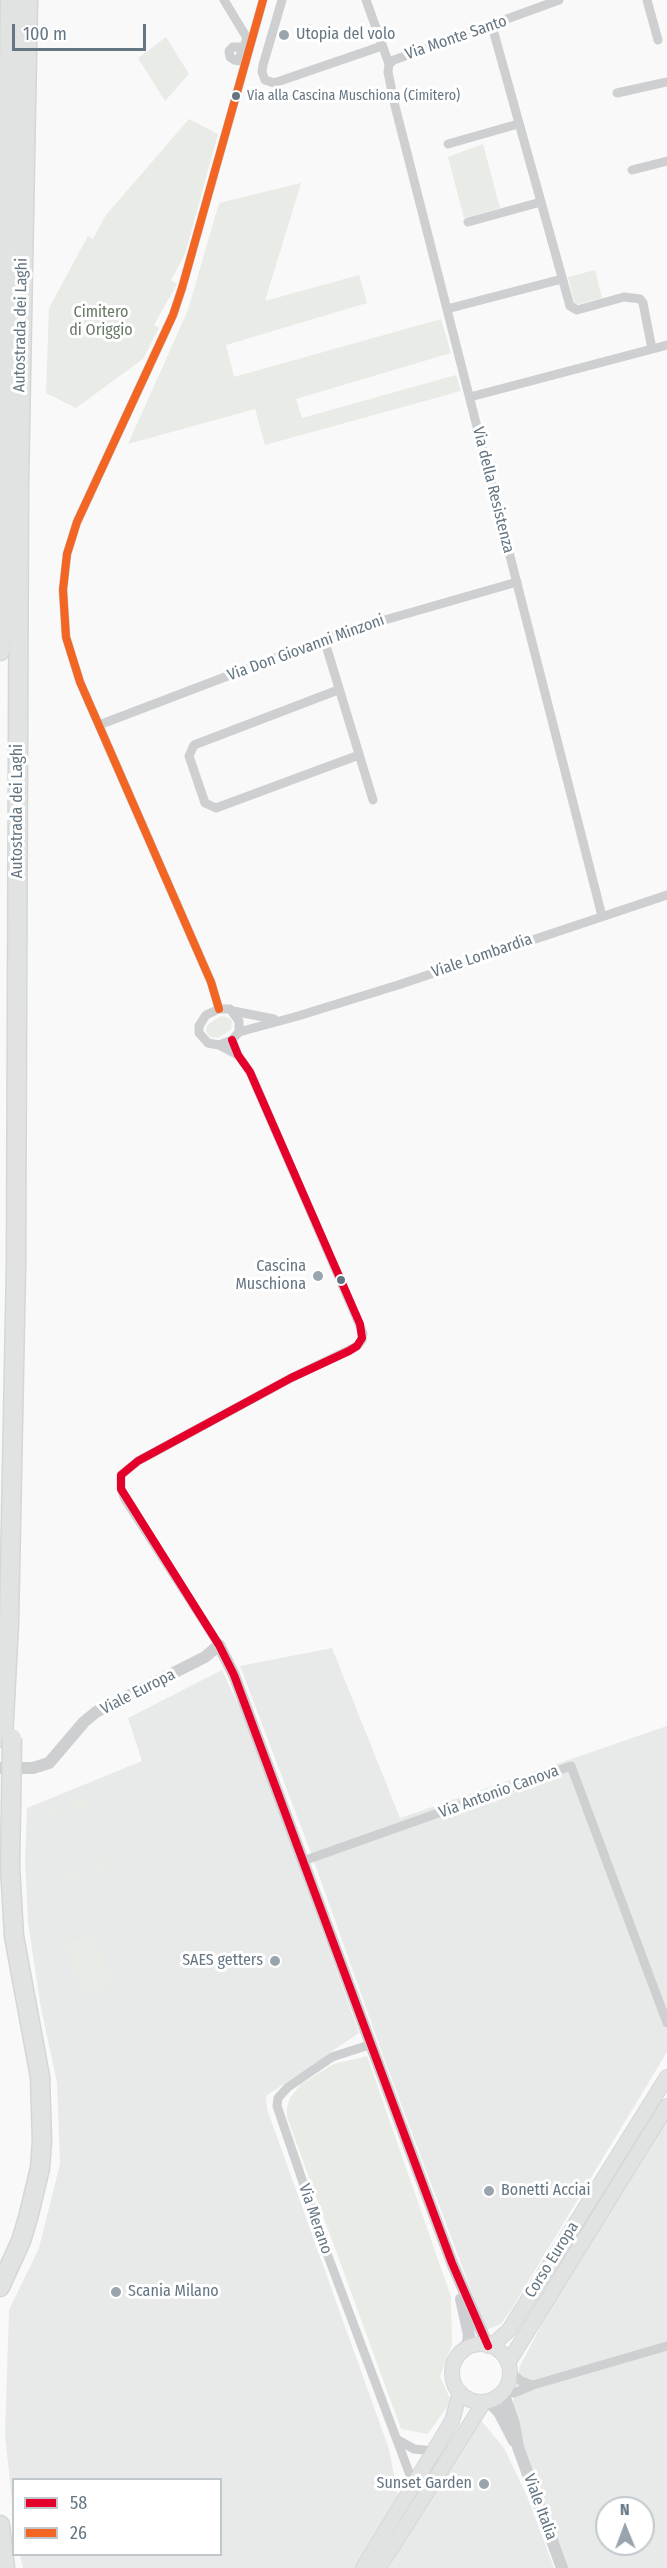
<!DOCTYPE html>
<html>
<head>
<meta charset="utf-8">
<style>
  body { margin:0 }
  #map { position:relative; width:667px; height:2568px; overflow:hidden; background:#f9f9f9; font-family:"Fira Sans Condensed",sans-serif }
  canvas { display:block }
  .legend { position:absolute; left:12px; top:2478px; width:210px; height:78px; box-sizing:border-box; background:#fff; border:2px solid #c1c8cd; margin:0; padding:8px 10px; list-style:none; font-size:18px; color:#657683 }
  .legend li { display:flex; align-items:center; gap:12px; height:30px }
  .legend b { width:30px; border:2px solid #c1c8cd }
  .north { position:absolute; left:595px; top:2496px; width:60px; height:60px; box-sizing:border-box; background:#fff; border:2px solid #c1c8cd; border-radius:50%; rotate:359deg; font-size:16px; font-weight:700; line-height:24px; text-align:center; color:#657683 }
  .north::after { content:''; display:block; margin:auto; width:21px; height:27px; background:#99a4ac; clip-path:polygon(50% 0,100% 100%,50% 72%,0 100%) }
  .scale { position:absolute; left:12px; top:24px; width:134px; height:27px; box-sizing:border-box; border:3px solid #657683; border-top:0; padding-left:8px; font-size:18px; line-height:21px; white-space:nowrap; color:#657683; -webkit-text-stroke:4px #fff; paint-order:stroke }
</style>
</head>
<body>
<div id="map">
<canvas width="667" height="2568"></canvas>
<ul class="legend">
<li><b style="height:8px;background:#e4002b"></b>58</li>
<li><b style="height:8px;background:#f26522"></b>26</li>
</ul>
<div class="north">N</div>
<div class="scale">100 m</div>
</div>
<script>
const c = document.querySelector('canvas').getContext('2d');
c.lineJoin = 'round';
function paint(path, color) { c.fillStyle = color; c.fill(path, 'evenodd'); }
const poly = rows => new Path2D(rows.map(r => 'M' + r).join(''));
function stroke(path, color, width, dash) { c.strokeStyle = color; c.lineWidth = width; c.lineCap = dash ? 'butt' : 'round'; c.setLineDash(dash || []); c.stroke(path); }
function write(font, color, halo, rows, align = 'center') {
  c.font = font + ' "Fira Sans Condensed",sans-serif'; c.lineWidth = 6; c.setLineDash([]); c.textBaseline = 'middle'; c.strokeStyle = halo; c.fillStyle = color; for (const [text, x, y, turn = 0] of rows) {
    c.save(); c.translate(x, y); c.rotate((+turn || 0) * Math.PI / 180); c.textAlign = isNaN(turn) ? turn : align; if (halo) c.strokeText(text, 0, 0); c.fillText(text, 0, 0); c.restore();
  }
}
paint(poly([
  [332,1648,400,1818,667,1726,667,2052,511,2310,501,2324,486,2330,385,2061,311,1853,240,1666],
  [222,1670,246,1721,359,2033,266,2096,267,2109,389,2449,398,2495,355,2568,23,2568,20,2555,220,2554,220,2480,14,2480,13,2512,5,2434,9,2310,39,2248,60,2164,57,2083,41,2008,28,1923,25,1859,27,1808,142,1761,128,1718],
  [667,2117,667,2568,568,2568,511,2412,520,2366,574,2262],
  [607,2508,643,2508,643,2544,607,2544],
  [479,2418,504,2448,527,2496,554,2568,389,2568]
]), '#e8e9e9');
paint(poly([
  [166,37,189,74,165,101,138,58],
  [189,119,218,134,185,254,171,280,177,284,154,325,159,328,143,359,76,408,46,393,49,308,88,236,93,239,106,215],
  [483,144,500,208,464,218,448,157],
  [301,183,265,301,359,275,367,303,226,345,234,377,441,319,451,353,296,399,302,418,456,375,461,391,265,445,255,409,128,444,188,310,219,203],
  [595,270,602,298,575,305,568,277],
  [221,1016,227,1017,232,1021,231,1030,218,1038,210,1037,206,1031,207,1025],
  [83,1798,89,1805,82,1810,100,1862,109,1860,111,1862,108,1869,99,1873,92,1870,91,1867,98,1863,79,1810,71,1812,69,1810,70,1803],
  [54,1808,61,1815,53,1819,72,1872,81,1870,82,1872,80,1880,71,1883,63,1880,64,1875,70,1873,51,1820,42,1822,41,1820,42,1814],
  [94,1933,114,1986,84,1997,64,1944],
  [367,2056,451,2297,452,2345,440,2376,451,2401,428,2434,401,2429,287,2117,287,2107,290,2098,301,2084,334,2064]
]), '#e8ebe6');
const secondary = poly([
  '452 2373a29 29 0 1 1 58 0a29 29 0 1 1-58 0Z',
  [488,2346,498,2340,509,2330,667,2077],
  [508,2363,667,2106],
  [363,2568,452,2421,460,2392],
  [379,2568,484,2402]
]);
const motorway = poly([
  [0,651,10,0],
  [3,1738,9,1623,16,1267,19,482,28,0],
  [0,2287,21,2241,28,2218,40,2168,42,2141,40,2077,14,1936,10,1866,11,1807],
  [0,2525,5,2568]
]);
stroke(secondary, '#d5d6d7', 16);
stroke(motorway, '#d5d6d6', 21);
stroke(poly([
  [224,0,247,38,245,44],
  [282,0,263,65,262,72,265,80,274,83,382,46],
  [366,0,389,64,388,72,394,102,602,916],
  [647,0,658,40],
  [492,26,570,306,577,310,624,297,640,299,643,303,652,349],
  [237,59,241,56,241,52,239,47,233,47,229,51,230,57,234,60,246,62],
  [389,64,394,60,559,0],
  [617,93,667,82],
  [448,144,518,124],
  [632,170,667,161],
  [468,222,541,202],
  [447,309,562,279],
  [470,397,667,345],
  [324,639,373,800],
  [338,690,194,745,189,756,205,803,216,808,359,755],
  [99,725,343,632,517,582],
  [219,1009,211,982,80,682,66,637,63,590,67,554,77,522,173,315,182,288,263,0],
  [233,1011,274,1019],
  [239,1032,298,1016,398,985,667,895],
  [219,1045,232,1040,239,1032,239,1021,230,1009,219,1009,206,1015,199,1026,199,1033,208,1043,219,1045,238,1055],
  [219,1645,125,1499,121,1489,121,1475,138,1461,291,1378,357,1346,362,1340,363,1333,250,1072,238,1055,232,1040],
  [303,1861,571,1766,667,2023],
  [372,2044,332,2057,288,2087,278,2098,277,2106,328,2256,413,2483],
  [510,2371,521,2381,533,2385],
  [503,2392,514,2393,533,2385,667,2346],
  [398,2440,414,2449,433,2451]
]), '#cecfd0', 9);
stroke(poly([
  [0,1768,33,1768,49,1763,84,1722,96,1712,205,1657,219,1645,234,1675,452,2263,488,2346],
  [461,2299,469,2335,467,2348],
  [503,2392,514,2424,518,2447,562,2568],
  [488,2401,499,2412,514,2441]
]), '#cecfd0', 12);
stroke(secondary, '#e1e2e2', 14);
stroke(motorway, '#e1e2e2', 18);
const motorwayBridge = poly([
  [11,1807,12,1738]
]);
stroke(motorwayBridge, '#d5d6d6', 21, []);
stroke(motorwayBridge, '#e1e2e2', 18);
stroke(poly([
  [232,1040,238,1055,250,1072,360,1324,362,1338,357,1346,349,1351,291,1378,138,1461,121,1475,121,1489,219,1645,234,1675,452,2263,488,2346]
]), '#e4002b', 8);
stroke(poly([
  [219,1009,211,982,80,682,66,637,63,590,67,554,77,522,173,315,182,288,263,0]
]), '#f26522', 8);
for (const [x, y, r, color] of [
  [284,35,6,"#99a4ac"],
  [236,96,5,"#657683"],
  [318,1276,6,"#99a4ac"],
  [341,1280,5,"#657683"],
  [275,1961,6,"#99a4ac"],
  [489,2191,6,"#99a4ac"],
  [116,2292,6,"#99a4ac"],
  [484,2484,6,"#99a4ac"]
]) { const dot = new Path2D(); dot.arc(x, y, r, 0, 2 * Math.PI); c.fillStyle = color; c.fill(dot); stroke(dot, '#fff', 2); }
write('14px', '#657683', '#fff', [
  ["Via alla Cascina Muschiona (Cimitero)",247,96]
], 'left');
write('16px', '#657683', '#fff', [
  ["Utopia del volo",296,35],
  ["Cascina",306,1267,"right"],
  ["Muschiona",306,1285,"right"],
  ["SAES getters",263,1961,"right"],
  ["Bonetti Acciai",501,2191],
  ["Scania Milano",128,2292],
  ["Sunset Garden",472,2484,"right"]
], 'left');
write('16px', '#657683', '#fff', [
  ["Via Monte Santo",456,38,-19],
  ["Autostrada dei Laghi",21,325,-89],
  ["Via della Resistenza",493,490,76],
  ["Via Don Giovanni Minzoni",306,648,-20],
  ["Autostrada dei Laghi",18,811,-90],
  ["Viale Lombardia",482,956,-19],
  ["Viale Europa",138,1692,-27],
  ["Via Antonio Canova",499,1792,-20],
  ["Via Merano",315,2219,71],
  ["Corso Europa",552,2260,-58],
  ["Viale Italia",540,2507,70]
]);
write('16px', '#687a64', '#fff', [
  ["Cimitero",101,313],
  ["di Origgio",101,331]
]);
</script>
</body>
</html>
